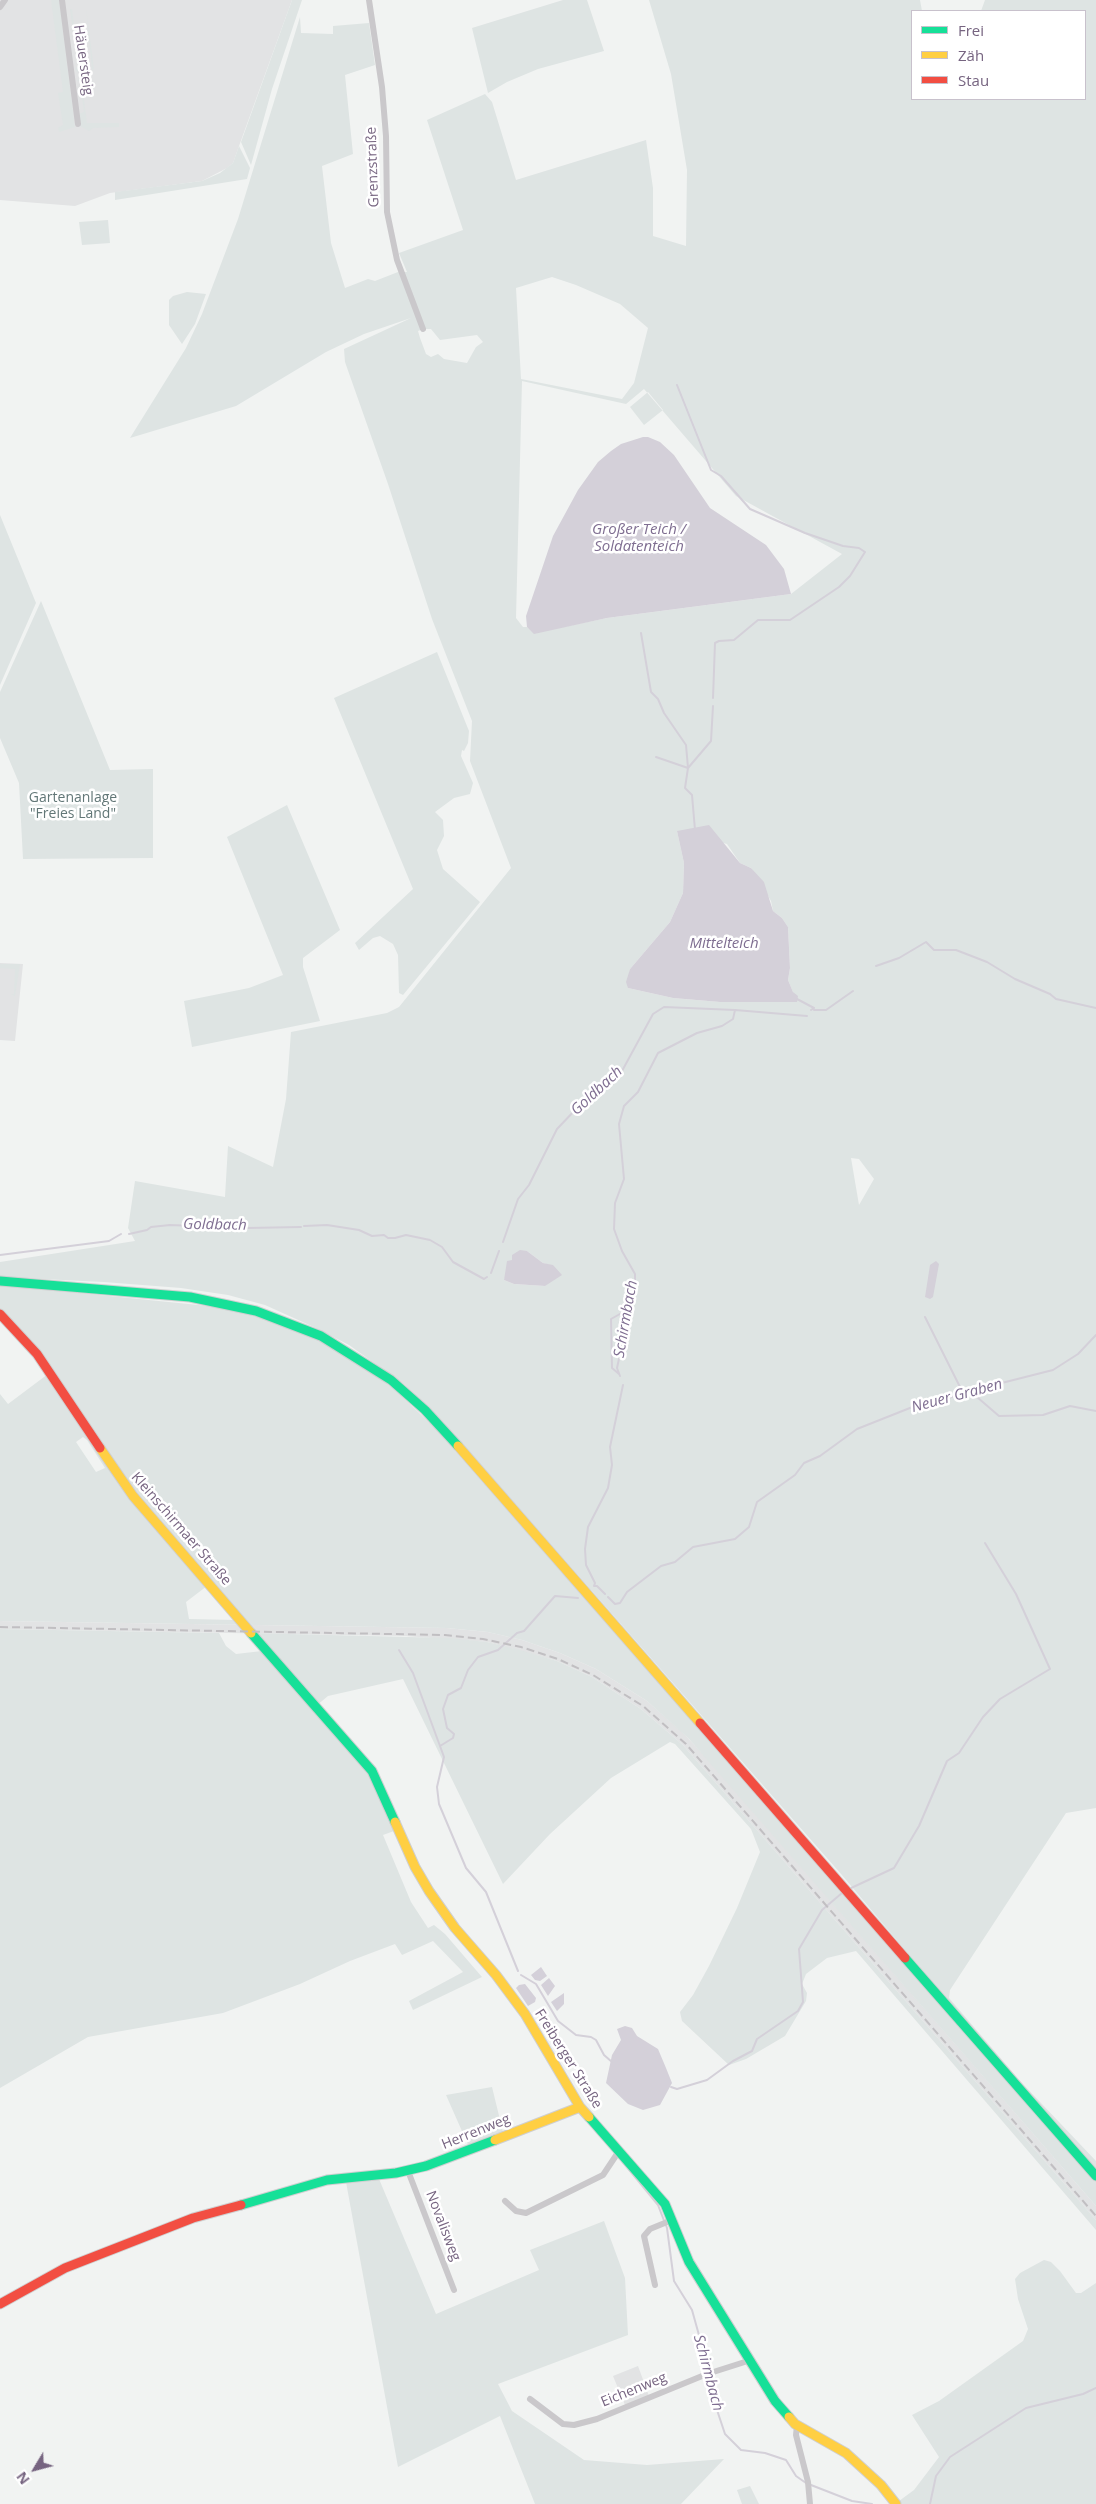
<!DOCTYPE html>
<html>
<head>
<meta charset="utf-8">
<style>
  body { margin:0 }
  #map { position:relative; width:1096px; height:2504px; overflow:hidden; background:#f1f3f2; font-family:"Open Sans",sans-serif }
  canvas { display:block }
  .legend { position:absolute; left:911px; top:10px; width:175px; height:90px; box-sizing:border-box; background:#fff; border:1px solid #c8c1cc; margin:0; padding:6px 9px; list-style:none; font-size:15px; color:#766480 }
  .legend li { display:flex; align-items:center; gap:10px; height:25px }
  .legend b { width:25px; border:1px solid #c8c1cc }
  .north { position:absolute; left:10px; top:2444px; width:50px; height:50px; -webkit-text-stroke:4px #fff; paint-order:stroke; rotate:233deg; font-size:14px; font-weight:700; line-height:20px; text-align:center; color:#766480 }
  .north::after { content:''; display:block; margin:auto; width:18px; height:22px; background:#766480; clip-path:polygon(50% 0,100% 100%,50% 72%,0 100%) }
</style>
</head>
<body>
<div id="map">
<canvas width="1096" height="2504"></canvas>
<ul class="legend">
<li><b style="height:6px;background:#16e098"></b>Frei</li>
<li><b style="height:6px;background:#ffcf43"></b>Zäh</li>
<li><b style="height:6px;background:#f24e42"></b>Stau</li>
</ul>
<div class="north">N</div>
</div>
<script>
const c = document.querySelector('canvas').getContext('2d');
c.lineJoin = 'round';
function paint(path, color) { c.fillStyle = color; c.fill(path, 'evenodd'); }
const poly = rows => new Path2D(rows.map(r => 'M' + r).join(''));
function stroke(path, color, width, dash) { c.strokeStyle = color; c.lineWidth = width; c.lineCap = dash ? 'butt' : 'round'; c.setLineDash(dash || []); c.stroke(path); }
function write(font, color, halo, rows, align = 'center') {
  c.font = font + ' "Open Sans",sans-serif'; c.lineWidth = 5; c.setLineDash([]); c.textBaseline = 'middle'; c.strokeStyle = halo; c.fillStyle = color; for (const [text, x, y, turn = 0] of rows) {
    c.save(); c.translate(x, y); c.rotate((+turn || 0) * Math.PI / 180); c.textAlign = isNaN(turn) ? turn : align; if (halo) c.strokeText(text, 0, 0); c.fillText(text, 0, 0); c.restore();
  }
}
paint(poly([
  [0,0,292,0,239,146,233,163,227,168,202,181,110,193,75,206,0,200],
  [0,963,23,964,15,1041,0,1040],
  [0,1621,447,1628,488,1632,522,1640,560,1653,596,1669,647,1701,681,1731,706,1757,1096,2206,1096,2220,683,1745,641,1709,592,1677,557,1661,487,1642,405,1636,0,1629],
  [638,2366,649,2396,625,2405,613,2376]
]), '#e2e3e4');
paint(poly([
  [51,0,59,0,75,127,59,132,58,128,63,125,58,93,63,92],
  [292,0,302,0,272,89,251,165,241,142],
  [563,0,587,0,604,51,538,69,507,82,488,93,472,28],
  [649,0,920,0,922,11,912,11,912,99,1085,99,1085,11,981,11,985,0,1096,0,1096,1808,1066,1813,950,1990,949,1998,1022,2083,1096,2161,1096,2170,944,1996,841,1874,468,1450,441,1420,405,1385,349,1345,316,1328,265,1305,228,1295,181,1288,104,1282,0,1277,0,1262,135,1241,128,1228,135,1181,225,1197,228,1146,273,1167,286,1099,291,1032,387,1013,399,1007,511,868,470,761,472,721,432,619,388,484,345,362,344,349,411,318,364,334,326,352,236,406,130,438,186,348,202,314,238,219,300,17,301,33,333,34,333,26,369,23,375,65,345,75,353,154,322,166,331,243,345,288,368,279,375,281,398,272,407,272,399,253,463,230,427,120,485,94,492,102,516,180,646,140,653,188,653,236,686,246,687,170,671,74],
  [552,277,576,285,620,304,648,328,634,383,622,399,521,379,516,288],
  [423,329,431,329,440,340,477,335,483,342,476,347,467,363,444,359,438,354,431,357,426,354,420,338,418,331],
  [522,381,626,404,644,389,736,496,842,554,791,594,607,618,534,633,527,627,523,627,516,618],
  [677,831,727,844,740,863,751,868,771,901,773,911,782,918,788,927,790,968,788,980,797,1002,720,1002,673,998,628,988,630,969,670,922,683,893,684,863],
  [851,1158,859,1159,874,1179,859,1205],
  [527,1251,543,1263,553,1266,545,1286,514,1284,504,1280,512,1260],
  [86,7,94,70,92,69],
  [70,9,72,9,80,71,77,72,75,68,78,67],
  [81,77,87,123,119,123,119,127,93,128,89,131,80,126,79,114,84,112,80,81,77,81],
  [239,146,250,168,247,179,115,200,115,192,202,181,220,173,233,163],
  [108,220,110,243,82,245,79,222],
  [187,292,206,294,195,324,182,344,169,325,169,300,173,296],
  [648,392,663,410,644,425,630,407],
  [0,515,36,603,0,685],
  [41,601,110,770,153,769,153,858,23,859,19,783,0,738,0,692],
  [437,652,469,731,468,743,464,751,462,750,461,756,473,783,470,794,454,798,435,812,443,820,444,836,437,850,443,869,480,902,403,995,399,993,398,955,393,944,380,936,373,938,359,950,355,943,413,889,334,698],
  [287,805,340,930,303,958,303,967,320,1021,192,1047,184,1001,249,988,283,975,227,837],
  [0,964,20,964,15,996,11,994,14,994,15,969,0,968],
  [0,1285,228,1308,260,1318,316,1339,373,1373,395,1390,435,1428,1096,2181,1096,2206,689,1739,647,1701,596,1669,560,1653,522,1640,488,1632,447,1628,0,1621,0,1394,8,1404,52,1371,34,1344,0,1309],
  [83,1437,87,1440,105,1468,96,1472,76,1442],
  [207,1586,235,1620,189,1619,186,1602],
  [0,1629,219,1633,226,1646,236,1654,262,1651,249,1633,449,1638,487,1642,520,1650,557,1661,592,1677,641,1709,683,1745,1096,2220,1096,2230,856,1951,827,1958,806,1974,802,1984,807,1993,806,2001,785,2036,746,2059,729,2065,682,2021,680,2012,693,1995,709,1966,737,1908,760,1852,751,1829,675,1744,670,1742,611,1778,550,1834,503,1884,403,1679,328,1696,316,1706,369,1773,394,1831,383,1835,411,1902,428,1928,434,1925,445,1934,482,1977,413,2010,409,2001,463,1972,433,1941,402,1955,395,1944,350,1961,300,1984,223,2013,88,2037,0,2088],
  [492,2087,503,2132,469,2147,446,2095],
  [379,2179,436,2314,539,2270,530,2250,604,2221,625,2278,628,2335,498,2384,512,2411,584,2460,647,2465,724,2459,681,2504,535,2504,500,2416,398,2467,346,2182],
  [1044,2260,1051,2262,1060,2271,1076,2293,1081,2293,1096,2283,1096,2504,901,2504,899,2501,914,2490,939,2457,912,2415,939,2401,1023,2341,1028,2329,1018,2299,1015,2279,1020,2273],
  [750,2486,759,2504,742,2504,737,2490]
]), '#dee4e3');
paint(poly([
  [643,437,648,437,660,442,674,455,710,508,766,545,784,569,791,594,607,618,534,634,527,627,526,616,553,536,578,490,598,462,611,451,621,444],
  [709,825,740,863,751,868,764,882,773,911,782,918,788,927,790,968,788,980,793,992,798,996,797,1002,720,1002,673,998,628,988,626,982,630,969,670,922,683,893,684,863,677,831],
  [520,1250,527,1251,543,1263,553,1265,562,1275,545,1286,514,1284,504,1280,507,1261,512,1260,512,1255],
  [936,1261,939,1264,933,1297,930,1299,925,1297,930,1265],
  [541,1967,547,1976,540,1981,535,1980,531,1975],
  [549,1978,555,1986,548,1996,541,1985],
  [525,1984,536,1998,535,2002,528,2006,516,1988,519,1985],
  [564,1993,564,2004,557,2011,551,2002],
  [625,2026,632,2028,637,2036,658,2049,666,2068,672,2083,660,2105,643,2110,628,2104,606,2083,612,2055,621,2040,617,2029]
]), '#d4d0d9');
stroke(poly([
  [677,385,711,470,721,476,750,509,805,533,843,546,859,548,865,552,850,576,839,587,790,620,758,620,734,640,719,641,715,643,713,698],
  [641,633,651,692,658,699,664,713,686,745,688,768,685,788,692,795,695,830],
  [656,757,688,768,711,741,713,706],
  [876,966,899,958,926,942,934,950,956,950,987,962,1015,979,1050,994,1056,999,1096,1008],
  [797,999,814,1008,811,1010],
  [814,1010,826,1010,853,991],
  [304,1226,327,1225,359,1230,372,1236,384,1235,388,1238,395,1238,406,1235,430,1240,442,1247,453,1262,484,1279,487,1277],
  [129,1234,147,1230,151,1227,170,1225,247,1228,301,1227],
  [503,1242,518,1199,529,1185,557,1129,597,1087,622,1071,653,1014,664,1007,735,1010],
  [0,1255,109,1241,121,1234],
  [491,1273,499,1251],
  [925,1317,963,1393],
  [619,1374,612,1368,611,1319,627,1310],
  [620,1376,617,1368,635,1285,635,1274,622,1251,614,1229,615,1203,624,1179,619,1124,624,1106,638,1092,658,1053,697,1033,722,1026,733,1019,735,1010,807,1016],
  [970,1391,999,1416,1043,1415,1070,1406,1096,1411],
  [605,1594,597,1586,594,1586,595,1583,586,1565,585,1549,588,1527,608,1488,612,1465,610,1447,623,1385],
  [608,1597,615,1604,620,1603,627,1592,661,1566,675,1562,693,1547,735,1539,749,1527,757,1502,795,1475,804,1463,820,1456,857,1429,925,1402,945,1399,970,1391,1053,1370,1078,1354,1096,1335],
  [399,1650,413,1673,440,1746],
  [849,1889,894,1868,919,1826,947,1761,959,1753,983,1717,1000,1699,1050,1669,1016,1594,985,1543],
  [518,1971,486,1892,466,1868,439,1804,437,1787,444,1757,440,1746,453,1738,454,1734,447,1728,443,1709,448,1695,461,1688,468,1670,478,1657,498,1650,517,1633,524,1631,555,1596,578,1598],
  [521,1975,536,1984,558,2021,576,2035,591,2037,596,2040,604,2055,612,2062],
  [671,2087,677,2089,707,2080,733,2061,752,2051,757,2039,798,2011,803,2002,799,1949,822,1910,842,1893],
  [622,2161,658,2205,663,2218,667,2228,674,2281,692,2310,709,2371],
  [710,2376,715,2404,725,2434,741,2450,765,2453,786,2460,796,2476,806,2483],
  [811,2485,852,2501,872,2504],
  [930,2504,936,2476,950,2457,1026,2408,1083,2394,1096,2388]
]), '#d4d0d9', 2);
const fast = poly([
  [0,1281,190,1297,256,1311,321,1336,391,1380,425,1410,458,1446],
  [251,1633,372,1771,395,1822],
  [905,1958,1096,2176],
  [589,2117,665,2204,689,2262,775,2401,789,2417],
  [241,2205,327,2180,396,2173,426,2166,495,2140]
]);
const slow = poly([
  [458,1446,700,1723],
  [100,1448,133,1496,251,1633],
  [395,1822,415,1867,429,1891,455,1928,496,1975,525,2014,580,2107,589,2117],
  [495,2140,580,2107],
  [789,2417,795,2424,846,2453,881,2485,896,2504]
]);
const jam = poly([
  [0,1314,37,1354,100,1448],
  [700,1723,905,1958],
  [0,2304,65,2268,193,2218,241,2205]
]);
stroke(fast, '#cfcfd0', 11);
stroke(slow, '#cfcfd0', 11);
stroke(jam, '#cfcfd0', 11);
stroke(poly([
  [62,0,78,124],
  [369,0,382,87,386,136,387,212,397,260,423,329],
  [0,7,5,0],
  [408,2171,454,2290],
  [505,2201,516,2211,526,2213,603,2175,619,2151],
  [655,2285,644,2236,650,2229,672,2220],
  [530,2399,563,2424,574,2425,597,2419,707,2374,751,2360],
  [797,2425,796,2435,808,2482,810,2504]
]), '#cac8cb', 6);
stroke(fast, '#16e098', 9);
stroke(slow, '#ffcf43', 9);
stroke(jam, '#f24e42', 9);
stroke(poly([
  [0,1627,445,1635,483,1639,521,1647,558,1659,593,1675,643,1706,686,1744,1096,2216]
]), '#c1bfc2', 2, [8, 4]);
write('14px', '#766480', '#fff', [
  ["Häuersteig",83,60,82],
  ["Grenzstraße",373,167,-92],
  ["Kleinschirmaer Straße",181,1529,49],
  ["Freiberger Straße",568,2059,58],
  ["Herrenweg",476,2132,-22],
  ["Novalisweg",443,2226,69],
  ["Eichenweg",634,2390,-22]
]);
write('14px', '#627777', '#fff', [
  ["Gartenanlage",73,798],
  ["\"Freies Land\"",73,814]
]);
write('italic 15px', '#7f6e91', '#fff', [
  ["Großer Teich /",639,530],
  ["Soldatenteich",639,547],
  ["Mittelteich",724,944],
  ["Goldbach",597,1091,-43],
  ["Goldbach",215,1225,1],
  ["Schirmbach",626,1319,-80],
  ["Neuer Graben",957,1396,-15],
  ["Schirmbach",708,2373,75]
]);
</script>
</body>
</html>
